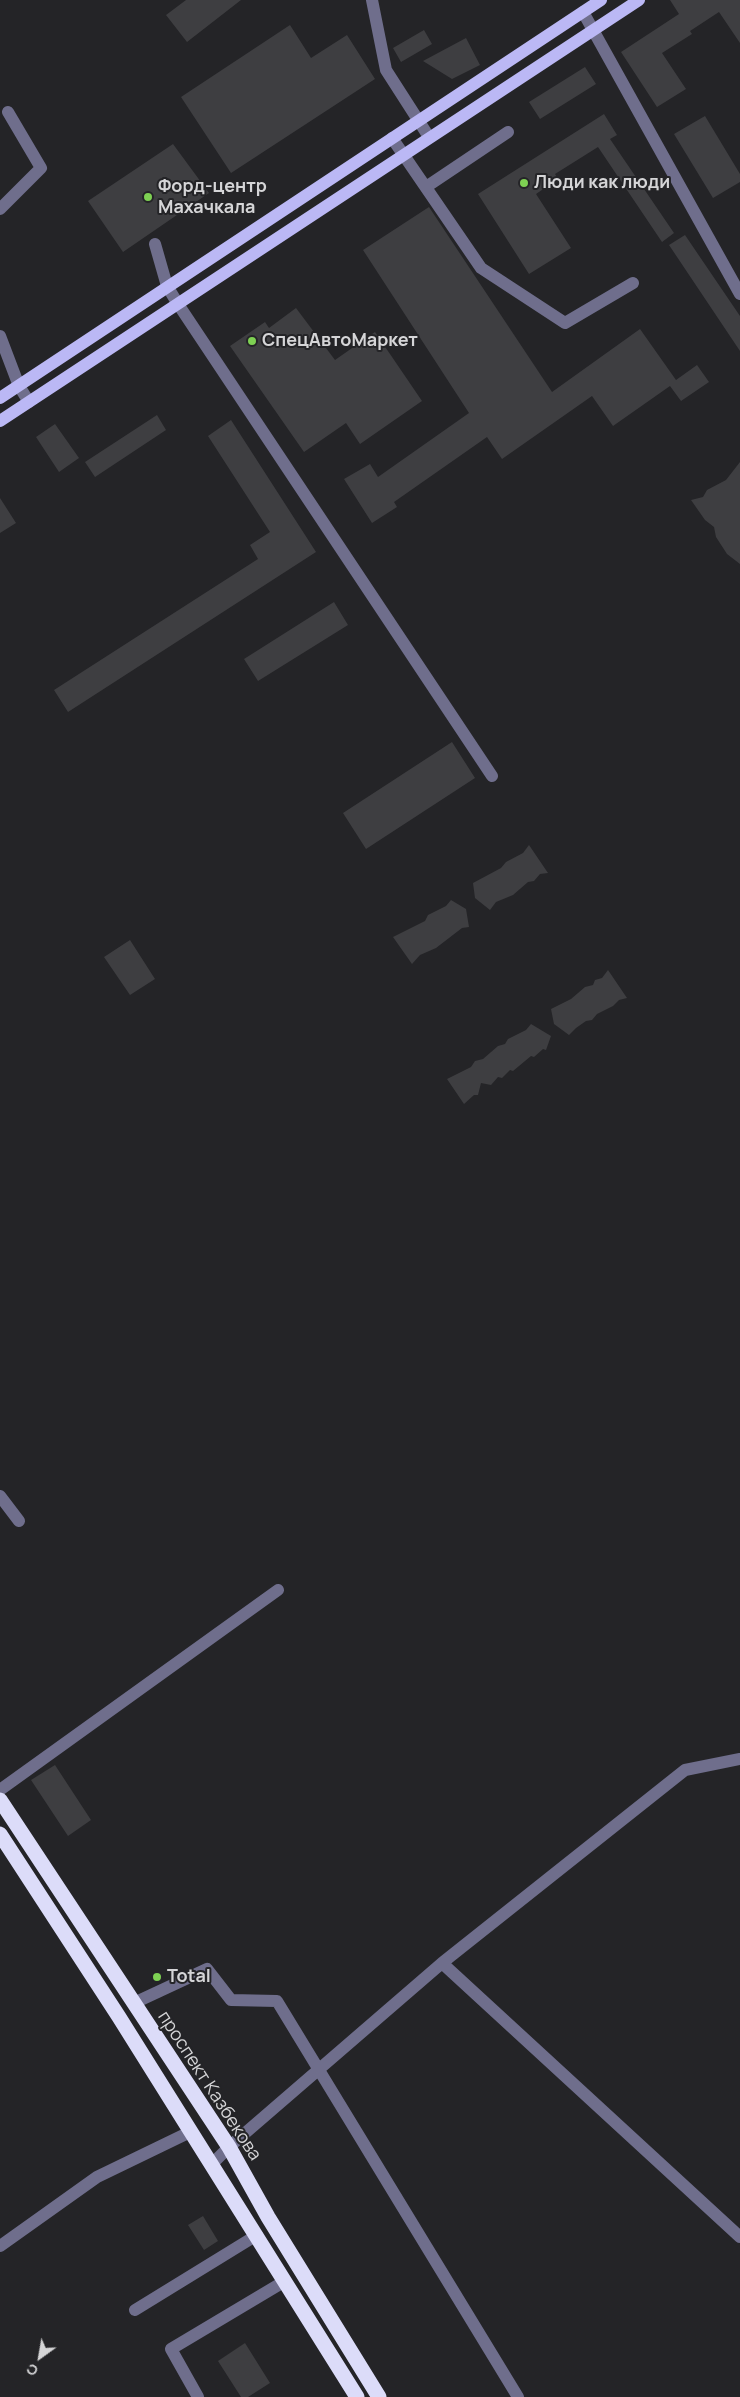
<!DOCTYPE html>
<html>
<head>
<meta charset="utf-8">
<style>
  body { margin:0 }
  #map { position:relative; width:740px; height:2397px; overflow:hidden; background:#242427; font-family:Manrope,sans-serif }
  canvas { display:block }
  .north { position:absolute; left:15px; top:2332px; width:50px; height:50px; -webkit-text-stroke:4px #242427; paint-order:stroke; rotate:212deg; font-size:14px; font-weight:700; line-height:20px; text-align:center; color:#d5d5d7 }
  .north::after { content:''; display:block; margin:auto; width:18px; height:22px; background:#d5d5d7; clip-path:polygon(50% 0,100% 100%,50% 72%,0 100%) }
</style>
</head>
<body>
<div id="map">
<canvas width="740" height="2397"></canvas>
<div class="north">С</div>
</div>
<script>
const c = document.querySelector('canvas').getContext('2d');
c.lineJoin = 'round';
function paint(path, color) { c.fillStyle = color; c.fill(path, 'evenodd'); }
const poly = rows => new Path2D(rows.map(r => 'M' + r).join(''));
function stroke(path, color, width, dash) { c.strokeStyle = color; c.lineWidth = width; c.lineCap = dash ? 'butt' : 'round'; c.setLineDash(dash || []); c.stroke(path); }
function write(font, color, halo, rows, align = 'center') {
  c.font = font + ' Manrope,sans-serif'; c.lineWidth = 4; c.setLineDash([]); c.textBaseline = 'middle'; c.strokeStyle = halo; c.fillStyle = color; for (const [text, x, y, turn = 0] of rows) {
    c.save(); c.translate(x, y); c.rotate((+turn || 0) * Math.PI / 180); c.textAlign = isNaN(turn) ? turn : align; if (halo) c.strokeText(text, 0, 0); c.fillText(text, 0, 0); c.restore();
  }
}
paint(poly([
  [186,0,241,0,187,42,166,15],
  [670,0,740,0,740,43,719,12,690,31,692,34,662,53,686,89,657,107,621,52,679,14],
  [290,25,311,58,347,35,375,79,231,173,181,97],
  [424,30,432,44,401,62,393,48],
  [466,38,480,65,452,79,423,61],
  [585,67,596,84,540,119,529,102],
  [604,114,617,135,610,139,674,233,662,242,598,147,555,174,558,179,536,194,571,248,529,274,478,194],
  [705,116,740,174,740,182,713,198,674,134],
  [173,144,209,193,123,252,88,201],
  [429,207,552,392,640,329,676,380,697,365,709,382,681,401,670,386,613,426,592,396,502,459,487,437,394,502,397,507,372,523,344,479,370,464,378,477,469,413,363,250],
  [685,235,740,316,740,351,669,245],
  [296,308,335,360,375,332,422,401,360,444,346,423,304,452,230,346,265,322,269,328],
  [157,415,166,430,95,477,85,462],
  [231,420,316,552,68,712,54,690,258,559,250,545,270,532,208,436],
  [55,424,79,458,59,472,36,437],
  [740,462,740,564,727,554,716,537,714,527,705,520,691,500,703,497,707,490,726,480],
  [0,498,16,523,0,533],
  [334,602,348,625,258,681,244,659],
  [452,742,475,778,366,849,343,813],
  [529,845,548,873,540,874,534,881,528,882,513,895,496,902,490,910,475,898,473,883,501,868,506,862,523,853],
  [451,900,466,909,469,927,462,928,436,948,420,955,412,964,393,937,425,921,428,915,446,906],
  [130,940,155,979,130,995,104,957],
  [608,970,627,998,619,1000,613,1006,597,1014,592,1020,586,1021,576,1028,569,1035,554,1024,551,1009,571,999,585,987,593,985,595,980,602,978],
  [531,1024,551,1036,546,1050,543,1049,534,1057,531,1056,513,1071,510,1070,502,1078,498,1077,491,1085,481,1083,478,1095,474,1095,464,1104,447,1079,471,1067,475,1061,483,1059,498,1046,505,1044,508,1039,526,1030],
  [55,1765,91,1820,68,1836,31,1780],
  [203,2216,218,2241,204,2250,188,2225],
  [245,2343,270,2383,248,2397,241,2397,218,2361]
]), '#3e3e41');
stroke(poly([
  [372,0,386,70,429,137],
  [583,12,740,294],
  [392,138,481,268,565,323,633,283],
  [426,187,508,132],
  [0,209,41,168,8,112],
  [155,244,167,286,178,304,492,776],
  [0,336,19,386,29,402],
  [0,1496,19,1521],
  [0,1790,278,1590],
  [442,1963,740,2237],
  [134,2003,207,1969,231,2000,277,2001,518,2397],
  [212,2164,229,2147,442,1963,685,1770,740,1759],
  [0,2246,97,2177,190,2132],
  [135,2310,257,2235],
  [198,2397,171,2349,285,2281]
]), '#6f6e8c', 12);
stroke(poly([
  [0,398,601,0],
  [0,421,639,0]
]), '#bbb8f5', 12);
stroke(poly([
  [0,1800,229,2147,268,2217,379,2397],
  [0,1834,119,2017,357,2397]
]), '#dcdcf9', 15);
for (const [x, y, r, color] of [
  [524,183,5,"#7ed153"],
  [148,197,5,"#7ed153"],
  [252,341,5,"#7ed153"],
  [157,1977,5,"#7ed153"]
]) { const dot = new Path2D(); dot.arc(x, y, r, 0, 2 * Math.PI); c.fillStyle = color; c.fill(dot); stroke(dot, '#242427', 2); }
write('bold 18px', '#d5d5d7', '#242427', [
  ["Люди как люди",534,183],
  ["Форд-центр",158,187],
  ["Махачкала",158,208],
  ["СпецАвтоМаркет",262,341],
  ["Total",167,1977]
], 'left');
write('18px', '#d5d5d7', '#242427', [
  ["проспект Казбекова",209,2086,57]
]);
</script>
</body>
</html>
